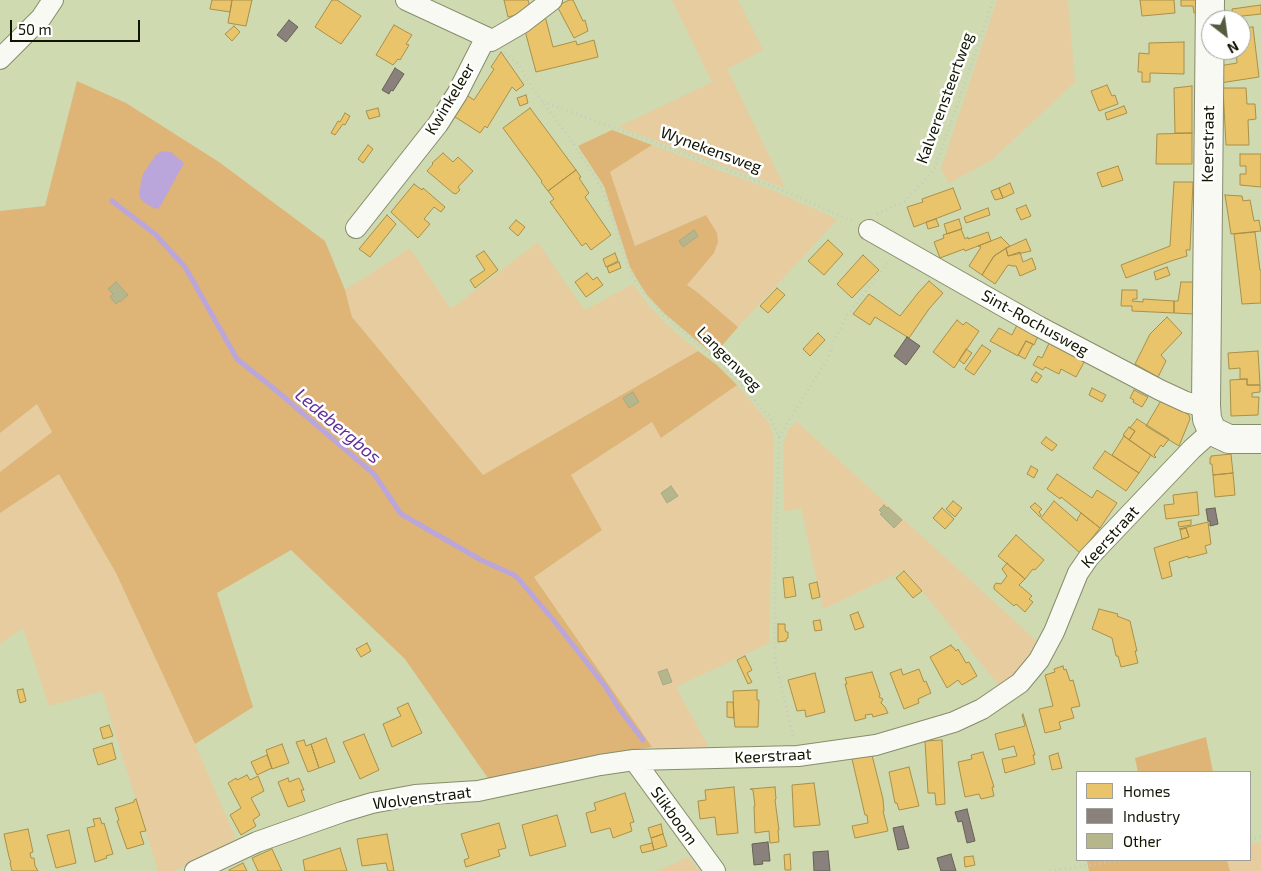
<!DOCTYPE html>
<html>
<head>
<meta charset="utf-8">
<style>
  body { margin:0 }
  #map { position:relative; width:1261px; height:871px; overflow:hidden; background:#cfdab0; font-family:"Exo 2",sans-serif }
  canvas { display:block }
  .legend { position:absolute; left:1076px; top:771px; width:175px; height:90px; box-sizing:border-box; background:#fff; border:1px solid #9fa199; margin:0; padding:6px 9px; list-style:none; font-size:15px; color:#101500 }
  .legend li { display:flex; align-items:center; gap:10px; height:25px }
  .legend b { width:25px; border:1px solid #9fa199 }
  .north { position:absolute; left:1201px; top:10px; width:50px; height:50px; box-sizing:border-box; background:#fff; border:1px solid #9fa199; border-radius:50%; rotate:150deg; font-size:14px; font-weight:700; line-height:20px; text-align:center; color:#101500 }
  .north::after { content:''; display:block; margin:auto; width:18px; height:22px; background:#535a3e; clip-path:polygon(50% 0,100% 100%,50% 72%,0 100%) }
  .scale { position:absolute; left:10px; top:20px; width:130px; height:22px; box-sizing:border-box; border:2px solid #101500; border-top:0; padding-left:6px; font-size:15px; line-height:18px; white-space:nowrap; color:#101500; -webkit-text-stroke:4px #fff; paint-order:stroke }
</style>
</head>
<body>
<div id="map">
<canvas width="1261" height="871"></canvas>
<ul class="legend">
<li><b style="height:14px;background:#e9c46a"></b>Homes</li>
<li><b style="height:14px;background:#8a817c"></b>Industry</li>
<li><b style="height:14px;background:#b5b68c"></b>Other</li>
</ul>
<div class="north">N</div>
<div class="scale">50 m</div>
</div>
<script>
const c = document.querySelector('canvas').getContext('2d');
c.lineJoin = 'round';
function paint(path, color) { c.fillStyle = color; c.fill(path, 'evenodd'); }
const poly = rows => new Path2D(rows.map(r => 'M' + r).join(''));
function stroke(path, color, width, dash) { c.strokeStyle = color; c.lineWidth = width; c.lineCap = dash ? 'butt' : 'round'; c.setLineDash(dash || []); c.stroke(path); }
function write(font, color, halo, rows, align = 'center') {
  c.font = font + ' "Exo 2",sans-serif'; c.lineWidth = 5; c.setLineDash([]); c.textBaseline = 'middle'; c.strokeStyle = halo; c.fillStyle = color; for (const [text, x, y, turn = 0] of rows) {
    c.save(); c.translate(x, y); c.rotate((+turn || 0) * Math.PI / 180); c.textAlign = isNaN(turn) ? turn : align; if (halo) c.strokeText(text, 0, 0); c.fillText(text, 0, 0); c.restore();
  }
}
paint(poly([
  [672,0,738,0,763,50,727,69,785,188,618,127,712,82],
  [997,0,1068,0,1075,82,992,160,949,183,941,169],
  [652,145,772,190,830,216,837,220,738,327,697,292,687,285,714,253,718,242,705,215,635,246,610,172],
  [538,242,563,280,585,310,633,284,649,306,665,323,698,351,483,475,352,317,345,290,410,248,451,309],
  [737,385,768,422,774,438,769,643,676,687,711,752,669,753,652,747,534,577,602,530,571,475,652,422,662,438],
  [37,404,52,432,0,472,0,433],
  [797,422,1039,643,1021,671,1001,688,905,570,823,609,801,508,784,511,783,444,789,428],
  [59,474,116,573,195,744,236,839,174,871,158,871,102,691,49,706,23,628,0,644,0,513],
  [1261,842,1261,871,1230,871,1227,860,1250,860,1250,844],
  [688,857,699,871,657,871]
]), '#e7cca0');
paint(poly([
  [77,81,126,103,219,162,325,241,345,290,352,317,483,475,698,351,717,365,737,385,661,438,652,422,571,475,602,530,534,577,652,747,599,755,492,784,405,659,291,550,217,593,253,707,195,744,116,573,59,474,0,513,0,472,52,432,37,404,0,433,0,211,45,206],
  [612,130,652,145,610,172,635,246,706,215,717,233,718,242,714,253,687,285,697,292,738,327,714,355,664,313,647,295,638,281,630,267,604,186,578,146],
  [1206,737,1213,772,1138,772,1135,758],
  [1095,860,1227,860,1230,871,1089,871,1087,861]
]), '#deb477');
paint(poly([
  [165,151,171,152,184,163,161,205,158,209,154,208,146,204,140,198,139,193,141,183,143,174,155,156,160,152]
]), '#baa6db');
const homes = poly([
  [212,0,232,0,230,12,210,9,212,0],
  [232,0,252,0,246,26,228,23,232,0],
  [332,0,337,0,361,16,341,44,315,27,332,0],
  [504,0,528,0,531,11,508,17,504,0],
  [569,0,573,0,583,21,585,20,588,31,574,38,557,6,569,0],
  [1140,0,1174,0,1175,13,1142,16,1140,0],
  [1181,0,1200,0,1200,12,1194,13,1193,6,1181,6,1181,0],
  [1261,5,1261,14,1233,17,1232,9,1261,5],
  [544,12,553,47,576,41,577,45,594,40,598,57,536,72,524,27,544,12],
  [394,25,412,35,406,44,409,45,400,60,398,59,393,65,376,55,394,25],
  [234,26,240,32,232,41,225,34,234,26],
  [1253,27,1259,77,1220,83,1219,66,1237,63,1236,50,1241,50,1241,28,1253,27],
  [1184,42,1184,74,1150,73,1150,82,1142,82,1142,72,1138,72,1139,53,1149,54,1149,43,1184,42],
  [501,52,524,85,516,91,512,87,487,128,485,126,480,133,452,115,465,94,474,100,494,69,491,67,501,52],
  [1107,85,1112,96,1115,95,1118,104,1099,111,1091,91,1107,85],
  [1192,86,1192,133,1175,133,1174,88,1192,86],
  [1223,88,1246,88,1247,104,1255,104,1256,119,1248,120,1249,145,1226,145,1223,88],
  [526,95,528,103,520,106,517,98,526,95],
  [1124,106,1127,113,1107,120,1105,113,1124,106],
  [378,108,380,116,369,119,366,111,378,108],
  [530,108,576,170,548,191,541,182,542,181,503,128,530,108],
  [345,113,350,116,345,125,343,124,335,135,331,133,338,121,340,122,345,113],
  [1192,133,1192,164,1156,164,1157,134,1192,133],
  [368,145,373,149,363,163,358,159,368,145],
  [443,153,453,162,458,157,473,171,458,187,460,190,456,194,453,193,427,171,433,164,432,163,443,153],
  [1240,154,1261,154,1261,187,1240,185,1240,174,1246,174,1246,166,1240,166,1240,154],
  [1118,166,1123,180,1102,187,1097,173,1118,166],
  [576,170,581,177,579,178,589,193,585,197,611,235,591,250,586,243,582,246,550,202,554,199,548,191,576,170],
  [1174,182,1193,182,1190,250,1186,250,1187,256,1171,261,1126,278,1121,265,1170,246,1174,182],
  [1010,183,1014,193,1003,198,999,188,1010,183],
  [414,184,422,190,423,188,445,207,441,212,434,207,424,219,430,224,418,238,391,212,414,184],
  [953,188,961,209,914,227,907,207,923,202,922,199,953,188],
  [999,188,1003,198,995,200,991,191,999,188],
  [1225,195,1242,196,1243,201,1250,200,1254,221,1259,220,1261,231,1231,234,1225,195],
  [1026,205,1031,216,1021,220,1016,209,1026,205],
  [988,208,990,215,966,223,964,217,988,208],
  [387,215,396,224,370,257,359,249,387,215],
  [936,219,939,226,928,229,926,222,936,219],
  [959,219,962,229,947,234,944,224,959,219],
  [516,220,525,227,518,236,509,228,516,220],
  [961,229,965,239,968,237,968,239,988,232,991,241,965,251,964,249,940,258,934,242,944,238,943,235,961,229],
  [1255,232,1260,270,1261,270,1261,303,1242,304,1234,234,1255,232],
  [1001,237,1010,246,994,256,982,275,969,266,981,247,978,246,1001,237],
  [1026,239,1031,251,1008,256,1006,248,1026,239],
  [828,240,843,254,824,275,808,261,828,240],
  [1006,248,1008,256,1020,252,1023,262,1032,258,1036,269,1020,276,1016,266,1013,266,1008,265,995,284,982,275,994,256,1006,248],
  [484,251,498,270,475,288,470,280,485,270,476,256,484,251],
  [615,253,618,261,606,267,603,259,615,253],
  [863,255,879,270,852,298,837,284,863,255],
  [619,262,621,268,609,273,607,267,619,262],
  [1167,267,1170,275,1156,280,1154,272,1167,267],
  [587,273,593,280,597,277,603,285,586,297,575,282,587,273],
  [929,281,943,293,929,309,909,338,875,317,870,325,853,314,869,294,900,316,918,293,929,281],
  [1181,282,1195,282,1194,314,1174,313,1174,301,1178,301,1181,282],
  [777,288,785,295,768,313,760,306,777,288],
  [1122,290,1137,290,1137,299,1133,299,1132,301,1143,302,1143,299,1174,301,1174,313,1132,311,1132,306,1121,306,1122,290],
  [1167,317,1182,333,1161,355,1166,361,1158,377,1135,364,1150,334,1167,317],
  [957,320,963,325,966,322,979,331,954,368,933,352,957,320],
  [1019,321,1040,332,1034,345,1026,341,1018,356,990,341,999,328,1012,335,1019,321],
  [818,333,825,340,810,356,803,349,818,333],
  [1051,339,1087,357,1076,377,1061,369,1059,374,1045,367,1043,370,1033,365,1038,356,1042,358,1051,339],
  [1026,341,1033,344,1025,359,1018,355,1026,341],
  [982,345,991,351,974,375,965,369,982,345],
  [966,349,972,353,964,364,959,360,966,349],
  [1258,351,1260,385,1247,385,1247,379,1240,379,1240,368,1229,369,1228,353,1258,351],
  [1036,372,1042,376,1037,383,1031,380,1036,372],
  [1247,379,1247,385,1260,385,1260,392,1252,393,1252,397,1259,397,1258,415,1231,416,1230,380,1247,379],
  [1092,388,1106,395,1102,402,1089,395,1092,388],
  [1134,390,1148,397,1142,407,1133,402,1134,400,1130,398,1134,390],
  [1162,399,1189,415,1190,419,1179,446,1146,426,1162,399],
  [1137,419,1169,439,1163,447,1161,445,1154,455,1156,457,1155,458,1129,440,1135,431,1130,428,1137,419],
  [1129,427,1135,431,1129,440,1123,435,1129,427],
  [1124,436,1151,455,1139,473,1112,455,1124,436],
  [1046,437,1057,445,1052,451,1041,443,1046,437],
  [1105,451,1139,473,1126,491,1093,468,1105,451],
  [1231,454,1233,473,1213,475,1212,464,1210,464,1210,458,1211,458,1211,456,1231,454],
  [1031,466,1038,470,1034,478,1027,474,1031,466],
  [1233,473,1235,495,1215,497,1213,475,1233,473],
  [1057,474,1092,498,1097,490,1117,503,1100,528,1061,497,1060,499,1047,489,1057,474],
  [1197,492,1199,515,1166,519,1164,505,1174,504,1173,495,1197,492],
  [953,501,962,508,955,517,946,509,953,501],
  [1054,501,1077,521,1078,518,1081,513,1100,528,1080,553,1041,518,1054,501],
  [1035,503,1042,509,1039,512,1041,515,1040,517,1030,507,1035,503],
  [942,508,954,519,945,529,933,518,942,508],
  [1191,520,1191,525,1179,527,1178,522,1191,520],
  [1208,522,1211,544,1205,546,1207,553,1188,558,1188,556,1169,562,1172,576,1162,579,1154,548,1189,537,1186,528,1179,529,1208,522],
  [1186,528,1189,537,1182,539,1180,530,1186,528],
  [1016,535,1044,560,1035,570,1033,569,1025,579,998,556,1016,535],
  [1007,563,1025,579,1019,585,1032,596,1029,599,1033,602,1025,612,1016,604,1014,606,994,589,994,586,996,583,1001,584,1007,576,1002,569,1007,563],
  [904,571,922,591,913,598,896,578,904,571],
  [793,577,796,596,785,598,783,578,793,577],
  [817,582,820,597,812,599,809,584,817,582],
  [1099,609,1118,614,1117,616,1130,621,1137,651,1135,651,1138,663,1121,667,1118,656,1116,656,1112,638,1092,629,1099,609],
  [858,612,864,627,855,630,850,615,858,612],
  [820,620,822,630,815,631,813,621,820,620],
  [778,624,785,624,785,629,786,632,788,632,788,638,786,639,786,641,778,642,778,624],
  [367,643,371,651,361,657,356,649,367,643],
  [951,645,952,647,953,647,956,651,958,649,966,663,969,662,977,676,962,685,958,680,947,688,930,657,951,645],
  [745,656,752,670,747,673,752,682,748,684,737,660,745,656],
  [1063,666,1064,670,1066,669,1070,681,1073,680,1080,706,1071,708,1074,718,1059,722,1061,729,1045,733,1039,709,1053,706,1045,675,1055,672,1054,669,1063,666],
  [901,669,903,675,919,669,924,682,926,681,931,693,918,699,919,703,904,709,890,673,901,669],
  [872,672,880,695,879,697,883,699,881,703,885,707,888,713,873,717,872,714,865,715,866,718,855,721,845,684,847,684,845,678,872,672],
  [815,673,825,712,806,717,805,710,797,711,788,680,815,673],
  [23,689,26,701,20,703,17,690,23,689],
  [757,690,757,700,759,700,758,727,735,727,734,718,733,691,757,690],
  [727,702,733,702,734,718,727,717,727,702],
  [408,703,422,733,392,747,383,724,401,716,397,708,408,703],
  [1023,714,1035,755,1033,755,1035,764,1005,773,1002,759,1017,756,1014,746,999,750,995,734,1025,726,1022,715,1023,714],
  [109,725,113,736,103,739,100,728,109,725],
  [364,734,379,770,360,779,343,742,364,734],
  [326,738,335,762,319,768,311,744,326,738],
  [304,740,306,746,311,744,319,768,308,772,296,742,304,740],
  [942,740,945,804,936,805,935,793,928,793,925,741,942,740],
  [112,743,116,759,98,765,93,749,112,743],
  [282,744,289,763,272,769,266,750,282,744],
  [983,752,994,787,992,787,994,796,981,799,979,794,965,797,958,762,972,759,971,755,983,752],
  [1058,753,1062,768,1052,770,1049,756,1058,753],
  [267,755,272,768,257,775,251,762,267,755],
  [872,755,883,799,884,811,883,811,888,831,855,838,852,826,868,823,867,815,865,815,852,759,872,755],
  [909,767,919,806,899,810,897,803,895,803,889,772,909,767],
  [247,775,250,780,258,776,264,791,251,798,260,815,253,820,256,826,241,835,230,815,241,808,228,783,236,778,237,780,247,775],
  [288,778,289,782,299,778,304,790,301,790,305,801,288,807,278,782,288,778],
  [814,783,820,825,794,827,792,785,814,783],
  [734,787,738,833,717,835,715,817,700,819,698,801,706,800,705,790,734,787],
  [775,787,776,799,775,800,779,830,778,830,779,842,770,843,769,831,755,833,754,806,755,806,753,790,750,789,775,787],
  [625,793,634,822,630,823,632,831,613,838,610,828,591,833,586,813,596,810,594,803,625,793],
  [136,799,146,831,140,832,144,844,127,849,117,821,119,820,115,808,134,802,134,800,136,799],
  [557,815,566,846,530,856,522,825,557,815],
  [100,818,102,824,104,823,113,854,106,856,107,858,95,862,87,828,95,826,93,819,100,818],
  [499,823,506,848,498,850,500,856,466,867,464,860,469,858,461,834,499,823],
  [661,824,663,834,651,838,648,828,661,824],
  [28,829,33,852,30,853,31,858,34,858,35,866,38,871,12,871,10,863,11,863,9,857,4,834,28,829],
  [69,830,76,863,56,868,47,835,69,830],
  [387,834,394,871,388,871,386,863,362,866,357,839,387,834],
  [663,834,667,846,654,850,651,838,663,834],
  [652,843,654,850,642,853,640,846,652,843],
  [340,848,347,871,305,871,303,860,340,848],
  [272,849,282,871,258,871,252,858,272,849],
  [790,854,791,870,785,870,784,855,790,854],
  [973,856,975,865,965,867,964,857,973,856],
  [243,863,247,871,229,871,229,870,243,863]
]);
paint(homes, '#e9c46a');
stroke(homes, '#a8904a', 1);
const industry = poly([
  [289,20,298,27,286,42,277,35,289,20],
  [395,68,404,74,393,91,391,90,389,94,382,90,395,68],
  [907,337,920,346,906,365,894,356,907,337],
  [1215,508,1218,524,1210,526,1210,521,1208,521,1206,509,1215,508],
  [967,809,975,841,967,843,962,821,958,822,955,812,967,809],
  [903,826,909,848,898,850,893,828,903,826],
  [768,842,770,861,762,861,763,864,754,865,752,844,768,842],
  [828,851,830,871,814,871,813,852,828,851],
  [951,854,956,871,941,871,937,858,951,854]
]);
paint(industry, '#8a817c');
stroke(industry, '#656157', 1);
stroke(poly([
  [112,201,155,234,185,267,237,359,272,387,374,474,401,514,481,560,516,576,555,622,605,686,620,710,643,740]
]), '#baa6db', 5);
const building = poly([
  [694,230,698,236,683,247,679,241,694,230],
  [116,282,128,295,120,302,119,301,116,304,110,297,113,294,108,289,116,282],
  [633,392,639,402,629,408,623,398,633,392],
  [671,486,678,496,667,503,661,493,671,486],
  [884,505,887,508,888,507,902,520,894,528,880,514,882,513,879,510,884,505],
  [667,669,672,682,663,685,658,672,667,669]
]);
paint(building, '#b5b68c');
stroke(building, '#a7aa88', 1);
const street = poly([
  [491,41,522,23,552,0],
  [0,59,41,18,53,0],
  [356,228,438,124,457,94,486,37,406,0],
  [869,230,1038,326,1160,390,1186,402,1197,405,1206,405],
  [634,760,715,871],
  [195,871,257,842,342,812,372,803,415,795,478,791,600,765,634,760,798,756,876,745,954,722,982,709,1020,683,1039,660,1054,632,1078,573,1089,557,1192,449,1212,431]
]);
const secondary = poly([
  [1210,0,1206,405,1207,419,1212,431,1229,439,1261,439]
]);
stroke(street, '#858d6c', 22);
stroke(secondary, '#858d6c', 30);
stroke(poly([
  [505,53,517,63,542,102,565,131,601,187,612,215,627,264,636,283,663,314,720,363,739,382,771,419,779,438,775,576,775,661,794,739],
  [543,102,686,154,792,194,854,222],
  [877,214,905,201,934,170,971,66,993,0],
  [779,437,828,358,833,343,847,315,889,262],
  [1250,839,1261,837],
  [1050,871,1122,860]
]), '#c7cbbe', 3, [1, 4]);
stroke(street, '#f8f9f3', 20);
stroke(secondary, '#f8f9f3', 28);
write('16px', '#101500', '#fff', [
  ["Kalverensteertweg",945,98,-70],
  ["Kwinkeleer",450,99,-59],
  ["Keerstraat",1208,144,-89],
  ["Wynekensweg",711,150,20],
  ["Sint-Rochusweg",1035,323,29],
  ["Langenweg",729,359,45],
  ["Keerstraat",1110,537,-48],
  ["Keerstraat",773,756,-3],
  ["Wolvenstraat",422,798,-7],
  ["Slikboom",674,816,54]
]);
write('italic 18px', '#602f9c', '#fff', [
  ["Ledebergbos",338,426,40]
]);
</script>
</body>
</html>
